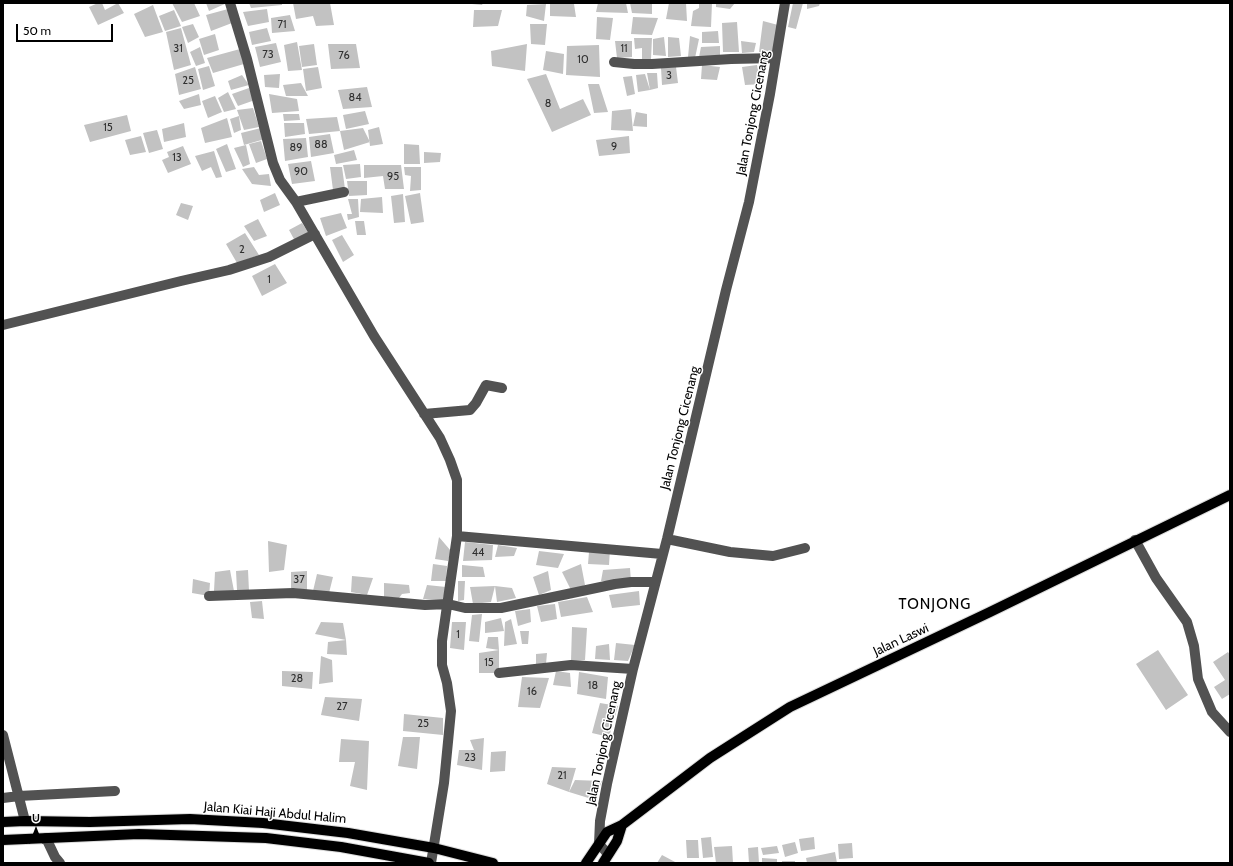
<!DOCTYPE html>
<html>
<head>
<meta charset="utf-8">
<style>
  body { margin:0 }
  #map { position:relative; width:1233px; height:866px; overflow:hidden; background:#fff; font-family:Cabin,sans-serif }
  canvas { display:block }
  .frame { position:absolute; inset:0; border:4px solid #000; pointer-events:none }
  .north { position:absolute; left:16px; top:810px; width:40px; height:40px; -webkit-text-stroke:3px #fff; paint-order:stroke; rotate:0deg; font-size:11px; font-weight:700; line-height:16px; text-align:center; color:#000 }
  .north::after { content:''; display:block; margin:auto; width:14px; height:18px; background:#000; clip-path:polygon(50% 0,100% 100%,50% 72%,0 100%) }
  .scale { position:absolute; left:16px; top:24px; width:97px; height:18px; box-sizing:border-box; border:2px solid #000; border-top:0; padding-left:5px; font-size:12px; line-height:14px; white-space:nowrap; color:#000; -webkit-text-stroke:3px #fff; paint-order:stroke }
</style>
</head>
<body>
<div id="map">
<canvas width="1233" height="866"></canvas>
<div class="frame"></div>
<div class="north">U</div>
<div class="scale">50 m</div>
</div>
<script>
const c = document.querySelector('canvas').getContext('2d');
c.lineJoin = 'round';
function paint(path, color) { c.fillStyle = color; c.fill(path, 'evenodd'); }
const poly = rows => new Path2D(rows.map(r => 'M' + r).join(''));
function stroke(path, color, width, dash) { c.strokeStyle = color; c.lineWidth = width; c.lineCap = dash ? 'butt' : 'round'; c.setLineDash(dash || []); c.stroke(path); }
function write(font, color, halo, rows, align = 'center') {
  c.font = font + ' Cabin,sans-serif'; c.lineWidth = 3; c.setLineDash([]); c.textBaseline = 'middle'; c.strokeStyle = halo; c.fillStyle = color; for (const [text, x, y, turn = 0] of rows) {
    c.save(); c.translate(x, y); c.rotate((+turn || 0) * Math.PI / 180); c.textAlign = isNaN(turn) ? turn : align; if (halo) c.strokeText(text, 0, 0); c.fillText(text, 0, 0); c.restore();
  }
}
paint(poly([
  [98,3,102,3,105,10,118,3,124,13,98,25,89,7],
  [172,3,194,3,200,16,182,22],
  [206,3,227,3,209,11],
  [249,3,282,3,282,5,251,8],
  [293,3,330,3,334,25,316,26,313,16,296,19],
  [472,3,483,3,482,5,472,4],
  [598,3,626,3,628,13,596,12],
  [630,3,652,3,652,14,632,13],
  [669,3,686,3,687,21,666,19],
  [699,3,712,3,711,27,691,26,693,11,699,8],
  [716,3,735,3,730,9,716,7],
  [793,3,803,3,796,29,788,27],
  [807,3,820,3,819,6,807,9],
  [546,4,544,21,526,16,527,5],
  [550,4,574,4,576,17,550,16],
  [153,5,163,32,145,37,134,14],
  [228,9,232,23,211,31,206,15],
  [267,9,269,22,248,26,243,12],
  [174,10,181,26,165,31,159,16],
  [474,10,502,10,498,26,473,27],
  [290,15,295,31,272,33,271,18],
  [597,17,613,18,610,40,596,39],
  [633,17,658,18,652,35,631,34],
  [763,21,778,25,772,53,759,52],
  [737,22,739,52,723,52,722,23],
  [193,24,199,37,188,43,182,27],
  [530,24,547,24,545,45,531,44],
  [181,28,191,65,174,70,166,32],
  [267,28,271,41,252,45,249,32],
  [718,31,719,43,702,43,702,32],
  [215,34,219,50,204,55,199,39],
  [690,36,699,39,695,58,688,57],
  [664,37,666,56,653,55,653,39],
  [668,37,679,38,681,56,668,57],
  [634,38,652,38,651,59,642,59,642,48,635,49],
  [615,41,632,41,632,57,617,58],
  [741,41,756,43,754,52,742,53],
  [297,42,302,70,288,71,284,45],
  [276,43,281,62,260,67,255,47],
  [314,44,317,65,302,67,299,46],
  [328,44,356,44,360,68,331,69],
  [527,44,525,71,492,66,491,51],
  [599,45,600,77,566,75,567,46],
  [720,46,720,57,699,57,701,47],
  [200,47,205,63,196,66,190,52],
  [240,49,244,64,213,73,207,58],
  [546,51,564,54,563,74,543,70],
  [702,65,720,67,717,80,701,79],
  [757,65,762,84,745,85,742,67],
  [209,66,215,86,203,90,198,69],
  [195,67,201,89,179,95,175,74],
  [318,67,322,88,306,91,303,69],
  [676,67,678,83,662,85,661,68],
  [647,73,657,73,658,88,650,90],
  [280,74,279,88,265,87,264,75],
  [546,74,560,109,583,99,591,115,552,132,527,79],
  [645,74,650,90,638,92,636,75],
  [242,75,249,85,231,90,228,81],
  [632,76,635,94,627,96,623,77],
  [301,83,308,96,286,96,283,85],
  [588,84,599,84,608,112,594,113],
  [367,87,372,107,343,109,338,90],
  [249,88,255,100,238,106,232,94],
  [228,92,236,109,224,112,218,98],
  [199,94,201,105,184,109,179,101],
  [269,94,297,99,299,111,272,113],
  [215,96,222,112,208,118,202,101],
  [253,108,259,127,244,130,237,110],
  [631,109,633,131,611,130,612,111],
  [365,111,369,124,346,129,343,115],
  [636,112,647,114,647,127,633,126],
  [283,114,299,114,300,120,284,121],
  [127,115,131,131,90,142,84,125],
  [239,116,241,130,234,133,230,119],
  [337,117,340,131,309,134,306,119],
  [227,118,232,137,205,143,201,128],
  [184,123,186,137,164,142,162,129],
  [284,123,304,123,305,134,285,137],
  [379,127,383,144,370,146,368,130],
  [261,128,265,139,244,145,241,133],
  [363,128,370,142,344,150,340,131],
  [157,130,163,149,149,153,143,133],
  [330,134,334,153,311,157,309,137],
  [141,136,146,152,130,155,125,140],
  [629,136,630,153,599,156,596,140],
  [306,138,308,157,285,161,283,139],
  [261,141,267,159,256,163,249,144],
  [227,144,236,169,226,172,216,149],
  [404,144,419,145,420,164,404,164],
  [246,145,250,164,243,167,234,148],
  [183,146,191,164,168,173,162,160,169,157,167,152],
  [354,150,357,160,336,164,334,155],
  [214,151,222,177,216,178,211,167,202,171,195,156],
  [424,152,441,153,440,162,424,163],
  [311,161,315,181,292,184,288,164],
  [360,164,361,177,346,179,343,165],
  [364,165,401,165,404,189,385,189,383,176,364,178],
  [254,167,259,175,269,174,271,186,252,184,242,169],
  [330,167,342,167,345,189,333,190],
  [404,167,421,167,421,190,410,191,411,176,405,175],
  [347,181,367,181,367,195,349,196],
  [275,193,280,205,264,212,260,200],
  [420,193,424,222,411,224,405,196],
  [403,194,405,222,394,223,391,196],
  [382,197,383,213,360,212,361,199],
  [348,199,358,199,359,217,348,220,347,214,352,214],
  [181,203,193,206,188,220,176,215],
  [341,213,347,228,326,236,320,218],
  [258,219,267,236,254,241,244,226],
  [355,221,364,221,366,235,357,235],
  [302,223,309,234,295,241,289,230],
  [245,233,259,255,237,263,226,244],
  [342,235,354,255,343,262,332,240],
  [275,264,287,283,262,296,252,276],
  [439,537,451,551,448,561,435,559],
  [268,541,287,545,284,570,269,572],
  [465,542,493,545,492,560,463,561],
  [498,545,517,548,514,556,495,557],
  [610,549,609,565,588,564,589,552],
  [539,551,564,554,558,568,536,565],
  [433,564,447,566,446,581,431,581],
  [581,564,585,585,572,592,562,572],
  [462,565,483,567,485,577,462,577],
  [630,568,631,582,601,581,603,570],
  [230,570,234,591,214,591,215,572],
  [248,570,249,591,237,590,236,571],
  [307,571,307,590,291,588,291,572],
  [548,571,551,590,539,595,533,577],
  [317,574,333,577,329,593,313,591],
  [352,576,373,578,367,595,351,592],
  [193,579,210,583,209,596,192,593],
  [458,581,465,581,464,600,458,601],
  [384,583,409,585,410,593,402,594,399,598,384,597],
  [427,585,446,587,443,600,423,599],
  [495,586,512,588,516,598,497,602],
  [495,586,491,602,473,604,470,587],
  [639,591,640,605,612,608,609,595],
  [587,597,593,612,561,617,558,602],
  [262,601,264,619,252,618,250,602],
  [555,604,557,619,541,622,537,606],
  [530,609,531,622,518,626,515,611],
  [482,614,479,642,469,641,472,615],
  [501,618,504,631,485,633,485,622],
  [511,619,517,644,504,646,505,622],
  [321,622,343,623,346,640,315,634],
  [452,622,466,622,464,650,450,648],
  [572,627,587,628,585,660,571,661],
  [520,631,529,631,528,644,522,644],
  [488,637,498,637,499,650,486,648],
  [346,640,347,655,327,654,328,642],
  [616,643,635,645,628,661,614,660],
  [609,644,610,660,595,659,596,646],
  [499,650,499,673,479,673,479,653],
  [1158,650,1188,695,1166,710,1136,664],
  [1228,652,1230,655,1230,694,1222,699,1214,687,1225,680,1213,662],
  [547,653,546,664,536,665,536,654],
  [321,656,332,660,333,682,319,684],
  [282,671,313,672,312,689,282,686],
  [556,671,570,673,571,687,553,685],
  [579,672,608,677,606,699,577,694],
  [522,677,549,678,540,708,518,707],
  [325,697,362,699,359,721,321,715],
  [600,703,618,706,609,737,592,733],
  [404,714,443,718,443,735,403,731],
  [403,737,420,737,417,769,398,766],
  [484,738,482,770,457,765,459,750,474,750,470,740],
  [341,739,369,741,367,790,350,786,355,762,339,762],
  [506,751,505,771,490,772,491,752],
  [552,767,576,768,569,792,575,780,602,781,595,800,569,792,547,784],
  [711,837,713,857,703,858,701,838],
  [814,837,815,849,801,851,799,839],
  [686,840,698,840,699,858,687,858],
  [795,842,798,853,785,857,782,845],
  [852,843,853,858,839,859,838,844],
  [732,846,733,863,716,863,714,847],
  [777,846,779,853,763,855,761,848],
  [758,847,759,863,749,863,748,848],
  [835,852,837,863,807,863,806,858],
  [662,855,677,863,657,863],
  [762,858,777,859,777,863,762,863],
  [782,861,795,861,795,863,782,863]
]), '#c2c2c2');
const major = poly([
  [3,822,25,821,90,822,190,819,263,823,348,833,434,848,493,863],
  [3,840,139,834,266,838,341,847,429,863],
  [586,863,607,832,622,825,710,758,790,707,990,612,1230,495],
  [603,863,617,841,622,825]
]);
stroke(major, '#dbdbdb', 12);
stroke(poly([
  [230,3,247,59,273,163,280,180,296,202,374,336,440,438,450,460,457,480,457,536,442,641,442,665,447,683,451,711,444,783,431,863],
  [614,62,634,64,652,64,731,59,776,58],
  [296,202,344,192],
  [3,325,181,281,229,270,269,257,315,234],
  [424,414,470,410,476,403,486,385,502,388],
  [457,536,662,554],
  [667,539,730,552,773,556,805,548],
  [1135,540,1156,578,1187,622,1194,646,1198,679,1212,712,1230,732],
  [209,596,293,593,425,605,448,604,465,608,501,608,615,584,631,582,655,582],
  [499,673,571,665,633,669],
  [3,735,25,821],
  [3,798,19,796,115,791],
  [46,838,55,857,60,863],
  [608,854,599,844,600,821,607,784,633,669,667,539,726,290,749,202,770,94,785,3]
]), '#525252', 10);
stroke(major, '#000', 10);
write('11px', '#303030', null, [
  ["71",282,25],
  ["31",178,49],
  ["11",624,49],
  ["73",268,55],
  ["76",344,56],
  ["10",583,60],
  ["3",669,76],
  ["25",188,81],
  ["84",355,98],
  ["8",548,104],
  ["15",108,128],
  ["88",321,145],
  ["9",614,147],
  ["89",296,148],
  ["13",177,158],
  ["90",301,172],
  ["95",393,177],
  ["2",242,250],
  ["1",269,280],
  ["44",478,553],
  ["37",299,580],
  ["1",458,635],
  ["15",489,663],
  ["28",297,679],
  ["18",593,686],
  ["16",532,692],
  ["27",342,707],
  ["25",423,724],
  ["23",470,758],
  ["21",562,776]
]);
write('13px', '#000', '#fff', [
  ["Jalan Tonjong Cicenang",753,113,-79],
  ["Jalan Tonjong Cicenang",680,428,-76],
  ["Jalan Laswi",901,640,-25],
  ["Jalan Tonjong Cicenang",604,743,-78],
  ["Jalan Kiai Haji Abdul Halim",275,813,5]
]);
c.letterSpacing = '1px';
write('15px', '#000', '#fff', [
  ["TONJONG",935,605]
]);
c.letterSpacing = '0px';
</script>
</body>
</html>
